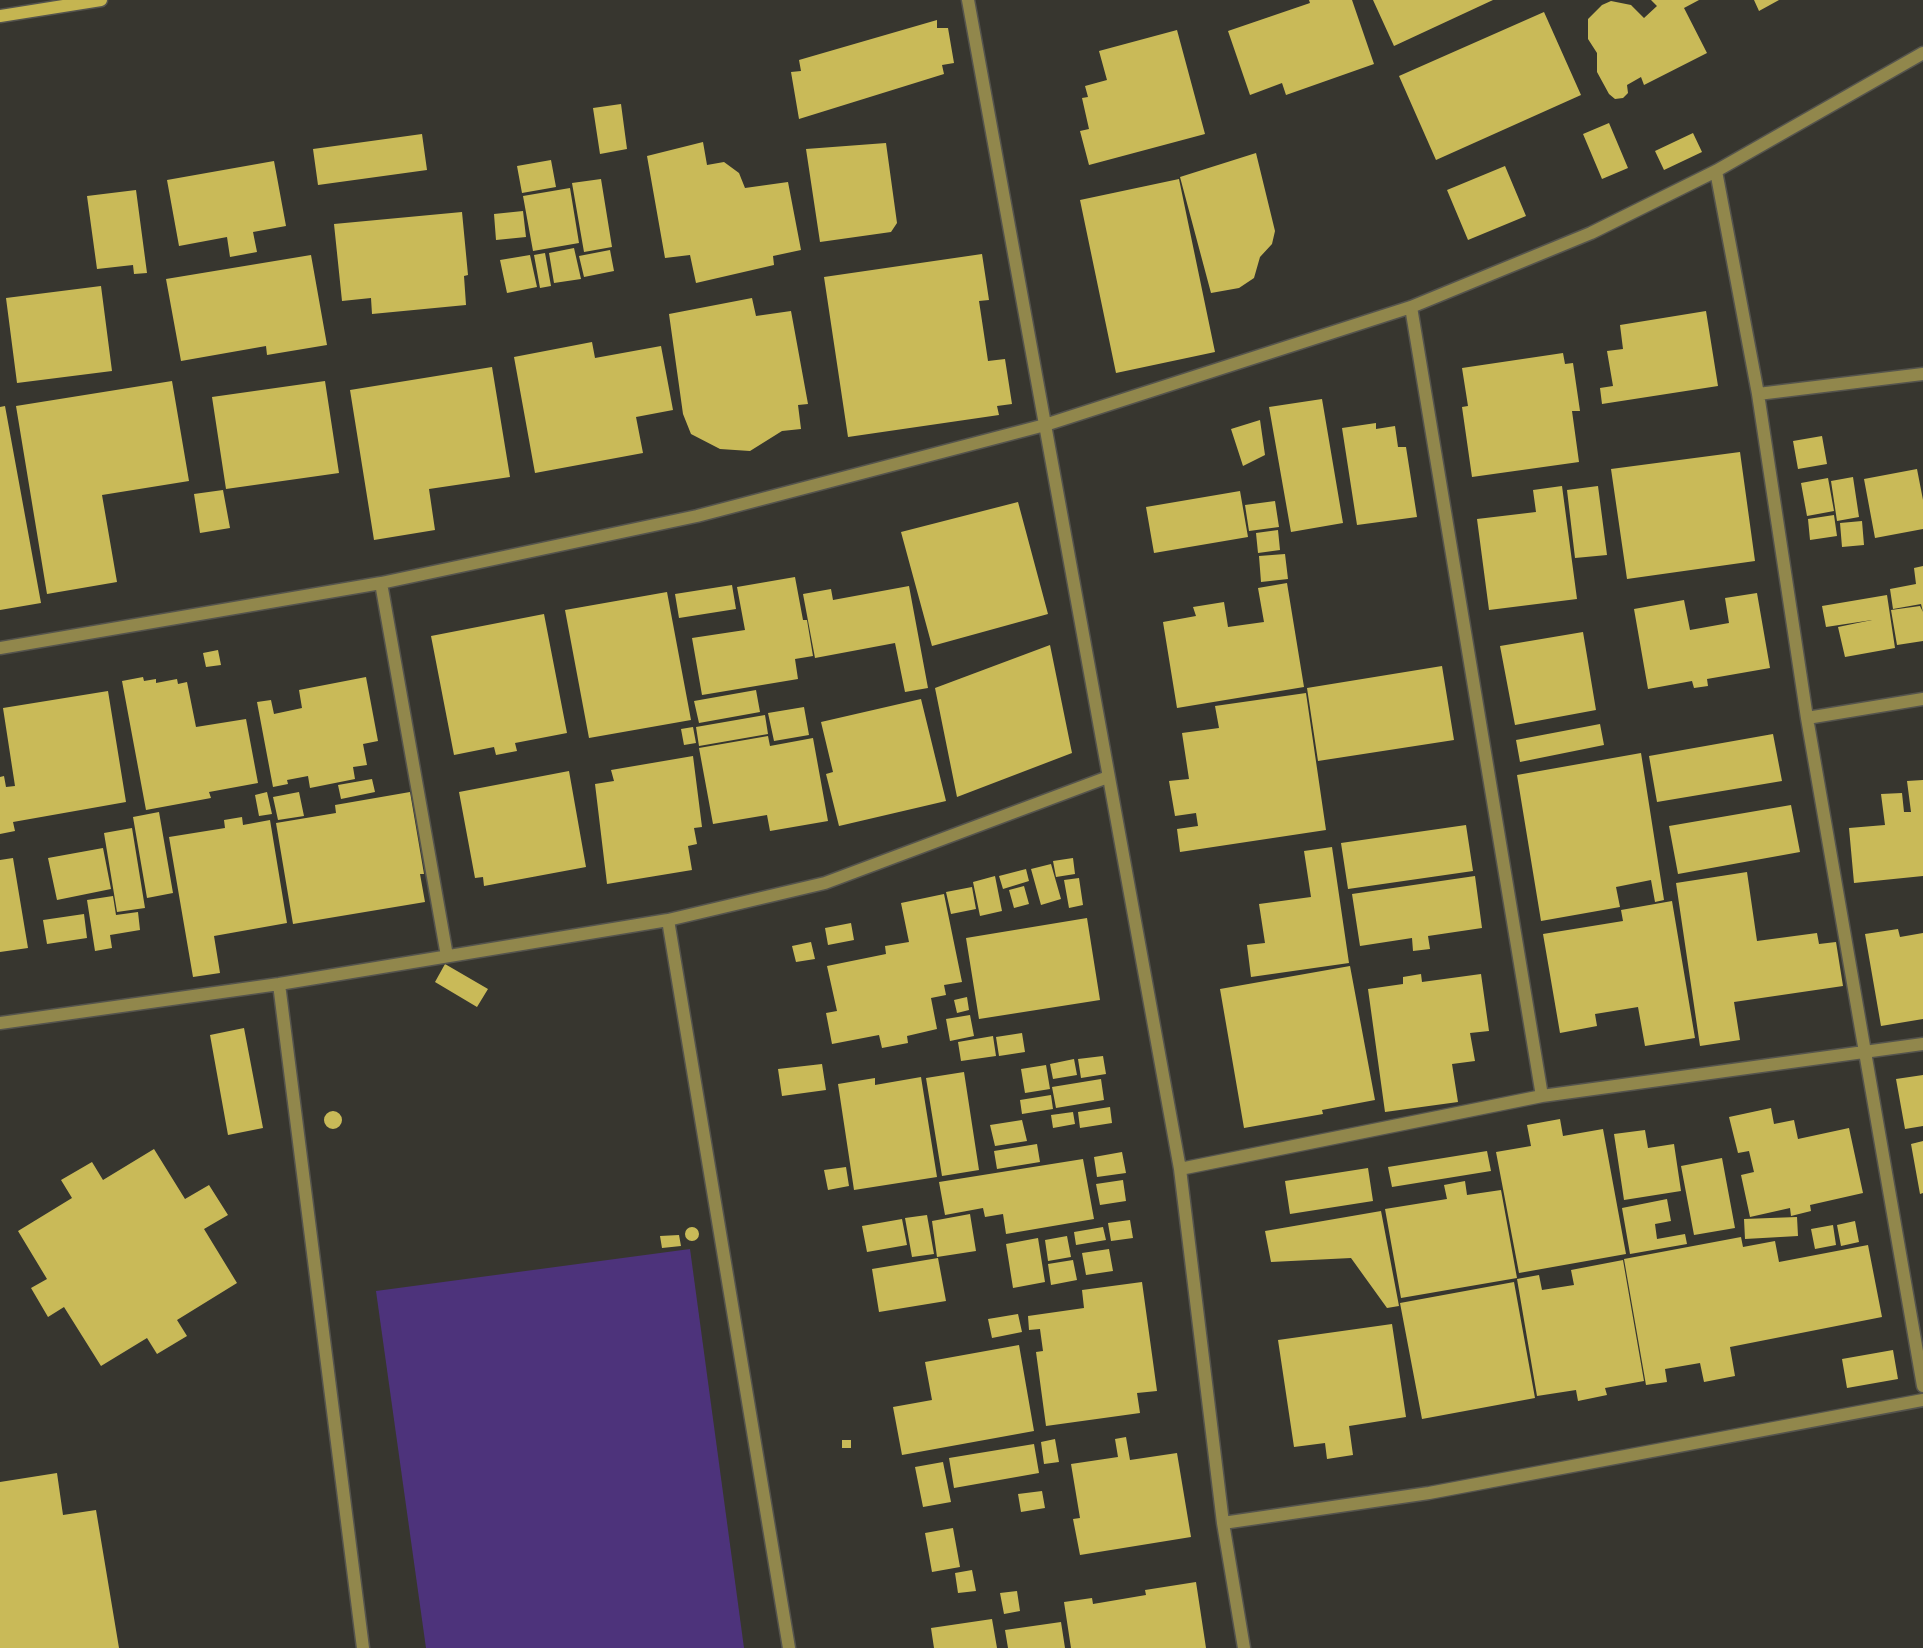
<!DOCTYPE html>
<html>
<head>
<meta charset="utf-8">
<style>
  body { margin:0 }
  canvas { display:block; background:#37362f }
</style>
</head>
<body>
<canvas width="1923" height="1648"></canvas>
<script>
const c = document.querySelector('canvas').getContext('2d');
c.lineJoin = 'round';
function paint(path, color) { c.fillStyle = color; c.fill(path, 'evenodd'); }
const poly = rows => new Path2D(rows.map(r => 'M' + r).join(''));
function stroke(path, color, width, dash) { c.strokeStyle = color; c.lineWidth = width; c.lineCap = dash ? 'butt' : 'round'; c.setLineDash(dash || []); c.stroke(path); }
paint(poly([
  [690,1249,744,1648,426,1648,376,1291]
]), '#4d337b');
paint(poly([
  [1309,0,1352,0,1374,64,1286,95,1282,83,1250,95,1228,31,1310,3],
  [1373,0,1493,0,1394,46],
  [1651,0,1699,0,1684,8,1707,53,1644,85,1641,77,1627,85,1628,93,1623,98,1615,99,1609,94,1597,72,1597,53,1588,39,1588,19,1602,5,1611,1,1631,5,1644,18,1657,6],
  [1754,0,1779,0,1759,11],
  [1544,12,1581,95,1436,160,1399,76],
  [937,20,937,28,948,28,954,63,942,65,944,74,799,119,791,72,801,71,799,60],
  [1177,30,1205,134,1089,165,1080,131,1089,129,1082,98,1088,97,1085,86,1107,80,1099,51],
  [621,104,627,149,600,154,593,108],
  [1609,123,1628,168,1602,179,1583,134],
  [1693,133,1702,152,1664,170,1655,151],
  [422,134,427,170,318,185,313,149],
  [703,142,707,165,724,162,739,173,745,188,788,182,801,250,773,256,774,265,696,283,690,255,665,258,647,156],
  [886,143,897,223,891,232,820,242,806,149],
  [1256,153,1275,231,1272,244,1260,257,1254,278,1239,288,1211,293,1180,177],
  [551,160,556,187,522,193,517,166],
  [274,161,286,226,253,232,257,252,230,257,227,237,179,246,167,180],
  [1505,166,1526,216,1468,240,1447,190],
  [601,179,612,247,584,252,572,183],
  [1179,179,1215,352,1116,373,1080,200],
  [570,188,579,243,533,251,523,196],
  [136,190,147,273,134,274,133,265,97,269,87,196],
  [523,211,526,237,496,240,494,214],
  [462,212,468,275,464,276,466,305,372,314,371,298,342,301,334,224],
  [574,248,581,279,554,283,549,253],
  [610,250,614,271,584,277,579,256],
  [545,253,551,286,540,288,534,255],
  [982,254,989,300,979,301,988,361,1005,359,1012,404,997,406,999,415,848,437,824,277],
  [311,255,327,345,267,355,266,346,181,361,166,279],
  [530,255,537,287,507,293,500,260],
  [101,286,112,371,17,383,6,298],
  [752,298,756,316,791,311,808,404,798,405,801,429,782,431,750,451,720,449,691,434,683,414,669,314],
  [1706,311,1718,386,1602,404,1600,388,1613,386,1607,351,1623,349,1620,325],
  [592,342,595,358,661,346,673,410,636,417,643,453,535,473,514,357],
  [1563,353,1565,364,1573,363,1580,411,1572,411,1579,462,1472,477,1462,407,1468,406,1462,368],
  [492,367,510,477,429,489,435,530,374,540,350,390],
  [172,381,189,481,102,495,117,582,47,594,16,406],
  [325,381,339,473,226,489,212,397],
  [1322,399,1343,523,1291,532,1269,407],
  [5,406,41,603,0,610,0,407],
  [1260,420,1265,455,1243,466,1231,429],
  [1376,423,1376,429,1395,426,1398,447,1406,447,1417,517,1357,525,1342,428],
  [1822,436,1827,464,1798,469,1793,441],
  [1740,452,1755,561,1627,579,1611,469],
  [1917,469,1923,500,1923,529,1875,538,1864,479],
  [1853,477,1859,517,1837,521,1831,481],
  [1828,478,1834,511,1807,516,1801,483],
  [1562,486,1577,599,1489,610,1477,519,1536,512,1533,490],
  [1598,486,1607,555,1575,558,1567,490],
  [223,490,230,528,200,533,194,494],
  [1240,491,1248,537,1154,553,1146,507],
  [1275,501,1279,527,1249,531,1245,505],
  [1018,502,1048,614,932,646,901,532],
  [1834,515,1837,536,1810,540,1808,519],
  [1862,521,1864,545,1842,547,1840,523],
  [1278,530,1280,550,1258,553,1256,533],
  [1285,554,1288,579,1261,582,1259,556],
  [1923,566,1923,612,1921,604,1893,609,1890,589,1916,584,1914,568],
  [795,577,803,620,807,620,813,656,795,659,798,679,702,695,692,638,745,630,737,587],
  [1287,583,1304,687,1177,708,1163,622,1196,616,1193,607,1224,602,1228,627,1264,622,1258,588],
  [732,585,736,609,679,618,675,594],
  [909,586,928,688,905,692,895,643,815,658,803,594,831,589,833,600],
  [667,592,691,720,589,738,565,610],
  [1757,593,1770,668,1707,679,1708,686,1694,688,1692,681,1648,689,1634,609,1684,600,1690,630,1729,623,1725,598],
  [1887,595,1895,648,1845,657,1838,627,1872,620,1826,627,1822,606],
  [1920,606,1923,612,1923,641,1897,645,1891,610],
  [544,614,567,733,515,743,517,751,496,755,494,747,454,755,431,636],
  [1583,632,1596,710,1515,725,1500,646],
  [1050,645,1072,753,957,797,935,688],
  [218,650,221,665,206,667,203,653],
  [1442,666,1454,740,1318,761,1307,688],
  [143,677,144,681,156,679,156,683,177,679,178,684,187,682,196,727,246,719,258,783,209,792,211,798,146,810,122,681],
  [366,677,378,741,363,744,367,765,353,767,355,779,310,788,308,776,287,780,288,784,273,787,257,702,271,700,274,714,302,708,299,690],
  [756,690,760,712,699,723,694,701],
  [108,691,126,802,13,822,15,831,0,834,0,777,4,776,6,787,15,786,3,708],
  [1306,693,1326,830,1180,852,1177,829,1198,826,1196,813,1175,816,1169,781,1189,779,1182,733,1219,728,1215,706],
  [921,699,946,801,839,826,826,774,833,772,821,722],
  [804,707,809,735,774,741,768,713],
  [765,715,768,734,699,746,696,727],
  [1600,724,1604,745,1520,762,1516,740],
  [693,727,696,743,684,745,681,729],
  [1773,734,1782,781,1657,802,1649,756],
  [768,736,770,746,813,738,828,821,770,831,767,815,713,824,699,748],
  [1641,753,1664,900,1655,902,1651,880,1616,887,1620,907,1541,921,1517,775],
  [693,756,702,827,694,828,697,844,688,846,692,870,607,884,595,784,614,781,611,770],
  [569,771,586,867,484,886,483,877,475,878,459,792],
  [372,779,375,792,341,799,338,785],
  [1923,780,1923,876,1854,883,1849,828,1885,825,1881,794,1902,793,1904,812,1911,812,1907,781],
  [267,792,272,814,259,816,255,795],
  [299,792,304,816,278,820,273,797],
  [410,792,424,874,420,874,425,902,293,924,276,823,336,813,335,805],
  [1791,805,1800,852,1678,874,1669,826],
  [159,812,173,893,147,898,133,817],
  [242,817,243,825,270,820,287,923,214,936,220,973,193,977,169,837,225,828,224,820],
  [1466,825,1473,871,1348,889,1341,843],
  [132,828,145,908,117,912,104,833],
  [1332,847,1349,963,1251,977,1247,945,1265,943,1259,904,1311,897,1304,851],
  [103,848,111,889,57,900,48,858],
  [13,858,28,948,0,952,0,860],
  [1073,858,1075,874,1056,877,1053,861],
  [1051,864,1061,899,1041,905,1031,869],
  [1026,869,1029,881,1003,889,999,876],
  [1747,872,1757,941,1817,933,1819,944,1836,942,1843,986,1734,1002,1740,1040,1700,1046,1676,883],
  [995,876,1002,911,980,916,973,882],
  [1475,876,1482,928,1428,936,1430,949,1413,951,1412,938,1360,946,1352,894],
  [1079,878,1083,905,1069,908,1064,880],
  [1024,886,1029,904,1014,908,1009,890],
  [972,887,976,909,951,914,946,892],
  [944,894,962,982,944,985,946,995,931,998,937,1029,907,1036,908,1043,882,1048,879,1035,832,1044,826,1013,837,1011,827,966,886,954,885,946,909,942,901,903],
  [113,896,116,915,138,912,140,930,110,935,112,948,95,951,87,900],
  [1672,901,1695,1038,1645,1046,1638,1007,1595,1014,1597,1026,1560,1033,1543,934,1623,921,1621,910],
  [84,914,87,938,47,944,43,920],
  [1087,918,1100,1000,979,1019,966,938],
  [851,923,854,940,828,945,825,928],
  [1898,929,1900,937,1923,933,1923,1019,1881,1026,1865,934],
  [811,942,815,959,796,962,792,946],
  [445,964,488,989,477,1007,435,982],
  [1350,966,1375,1100,1322,1110,1323,1114,1244,1128,1220,989],
  [1421,974,1422,982,1481,974,1489,1031,1470,1033,1475,1061,1452,1064,1458,1102,1385,1112,1368,989,1403,984,1403,977],
  [967,997,969,1010,957,1013,954,1000],
  [970,1015,974,1036,950,1041,946,1019],
  [244,1028,263,1128,228,1135,210,1035],
  [1022,1033,1025,1052,999,1056,996,1037],
  [993,1036,996,1056,961,1061,958,1042],
  [1103,1056,1106,1074,1081,1078,1078,1059],
  [1074,1059,1077,1075,1053,1079,1050,1064],
  [822,1064,826,1090,782,1096,778,1069],
  [1046,1065,1050,1089,1025,1093,1021,1069],
  [964,1072,979,1170,942,1176,926,1078],
  [1923,1075,1923,1126,1905,1129,1896,1079],
  [921,1077,937,1177,854,1190,838,1084,875,1078,875,1085],
  [1101,1079,1104,1100,1056,1108,1052,1087],
  [1051,1095,1053,1109,1022,1114,1020,1100],
  [1110,1107,1112,1123,1080,1128,1078,1112],
  [1771,1108,1774,1124,1794,1120,1798,1139,1849,1128,1863,1193,1810,1205,1811,1211,1791,1216,1790,1208,1750,1217,1741,1175,1754,1172,1749,1151,1738,1153,1729,1117],
  '324 1120a9 9 0 1 1 18 0a9 9 0 1 1-18 0Z',
  [1073,1112,1075,1124,1053,1128,1051,1115],
  [1560,1119,1563,1136,1603,1129,1626,1254,1519,1273,1496,1152,1531,1146,1527,1125],
  [1022,1120,1027,1141,995,1146,990,1125],
  [1645,1130,1648,1148,1674,1144,1681,1191,1624,1200,1614,1134],
  [1923,1141,1923,1193,1920,1194,1911,1144],
  [1037,1144,1040,1162,997,1169,994,1151],
  [154,1149,185,1199,209,1185,228,1215,204,1229,237,1283,177,1320,187,1336,157,1354,147,1338,101,1366,64,1307,48,1317,31,1288,47,1279,18,1231,72,1198,61,1180,92,1162,103,1180],
  [1487,1151,1491,1171,1392,1187,1388,1167],
  [1122,1152,1126,1173,1097,1177,1094,1157],
  [1722,1158,1735,1228,1694,1235,1681,1166],
  [1083,1159,1094,1219,1006,1234,1003,1214,985,1217,983,1208,945,1215,939,1182],
  [846,1167,849,1186,828,1190,824,1170],
  [1368,1168,1373,1201,1290,1214,1285,1181],
  [1123,1180,1126,1201,1100,1205,1096,1184],
  [1465,1181,1467,1195,1501,1190,1517,1278,1401,1298,1385,1209,1447,1199,1444,1185],
  [1667,1199,1671,1221,1655,1224,1657,1239,1685,1234,1687,1244,1630,1254,1622,1208],
  [1381,1211,1399,1306,1387,1308,1351,1258,1271,1262,1265,1231],
  [970,1214,976,1251,937,1257,932,1221],
  [927,1215,934,1254,912,1257,905,1218],
  [1797,1217,1798,1236,1745,1239,1744,1219],
  [902,1219,907,1245,867,1252,862,1226],
  [1130,1220,1133,1238,1111,1241,1108,1223],
  [1855,1221,1859,1242,1841,1246,1837,1225],
  [1833,1225,1836,1245,1815,1249,1811,1229],
  '685 1234a7 7 0 1 1 14 0a7 7 0 1 1-14 0Z',
  [1103,1227,1106,1240,1076,1245,1074,1232],
  [679,1235,681,1246,662,1248,660,1236],
  [1067,1236,1071,1257,1048,1261,1045,1240],
  [1741,1237,1743,1247,1775,1241,1779,1262,1868,1245,1882,1317,1730,1347,1735,1376,1704,1382,1700,1363,1665,1369,1667,1382,1646,1385,1624,1259],
  [1038,1238,1045,1282,1013,1288,1006,1244],
  [1109,1249,1113,1271,1086,1275,1082,1253],
  [938,1258,946,1301,879,1312,872,1269],
  [1073,1260,1077,1280,1051,1285,1048,1264],
  [1623,1260,1644,1381,1605,1388,1607,1395,1578,1401,1576,1390,1537,1396,1517,1279,1539,1275,1542,1290,1574,1285,1571,1270],
  [1142,1282,1157,1391,1137,1393,1140,1413,1046,1426,1036,1352,1043,1351,1040,1329,1029,1330,1028,1316,1084,1308,1082,1290],
  [1514,1282,1535,1398,1422,1419,1400,1303],
  [1018,1314,1022,1332,992,1338,988,1319],
  [1392,1324,1406,1417,1349,1426,1353,1455,1327,1459,1325,1443,1294,1447,1278,1340],
  [1019,1345,1034,1431,902,1455,893,1407,932,1400,925,1362],
  [1893,1350,1898,1379,1847,1388,1842,1359],
  [1126,1437,1130,1460,1177,1453,1191,1537,1080,1555,1073,1519,1080,1518,1071,1464,1118,1457,1115,1439],
  [1055,1439,1059,1462,1044,1464,1041,1442],
  [842,1440,851,1440,851,1448,842,1448],
  [1034,1444,1039,1473,954,1488,949,1458],
  [943,1462,951,1502,923,1507,915,1467],
  [57,1473,63,1515,96,1510,119,1648,0,1648,0,1482],
  [1042,1491,1045,1508,1021,1512,1018,1494],
  [953,1528,960,1567,932,1572,925,1533],
  [972,1570,976,1591,958,1593,955,1573],
  [1196,1582,1206,1648,1071,1648,1064,1602,1092,1598,1093,1604,1146,1595,1145,1590],
  [1017,1591,1020,1611,1004,1614,1000,1593],
  [992,1619,997,1648,934,1648,931,1628],
  [1061,1622,1065,1648,1008,1648,1005,1630]
]), '#c9ba58');
const street = poly([
  [968,0,1180,1169,1223,1523,1244,1648],
  [1716,171,1758,394,1807,718,1923,1386],
  [1411,307,1542,1096],
  [1758,394,1923,374],
  [381,583,447,956],
  [0,648,381,583,697,516,1045,425,1411,307,1591,233,1716,171,1923,53],
  [1807,718,1923,699],
  [668,920,789,1648],
  [279,984,363,1648],
  [0,1023,279,984,668,920,825,883,1108,777],
  [1180,1169,1542,1096,1923,1044],
  [1223,1523,1429,1493,1923,1400]
]);
const secondary = poly([
  [0,16,101,0]
]);
stroke(street, '#55544d', 15);
stroke(secondary, '#55544d', 15);
stroke(street, '#91874c', 12);
stroke(secondary, '#c5b551', 12);
</script>
</body>
</html>
